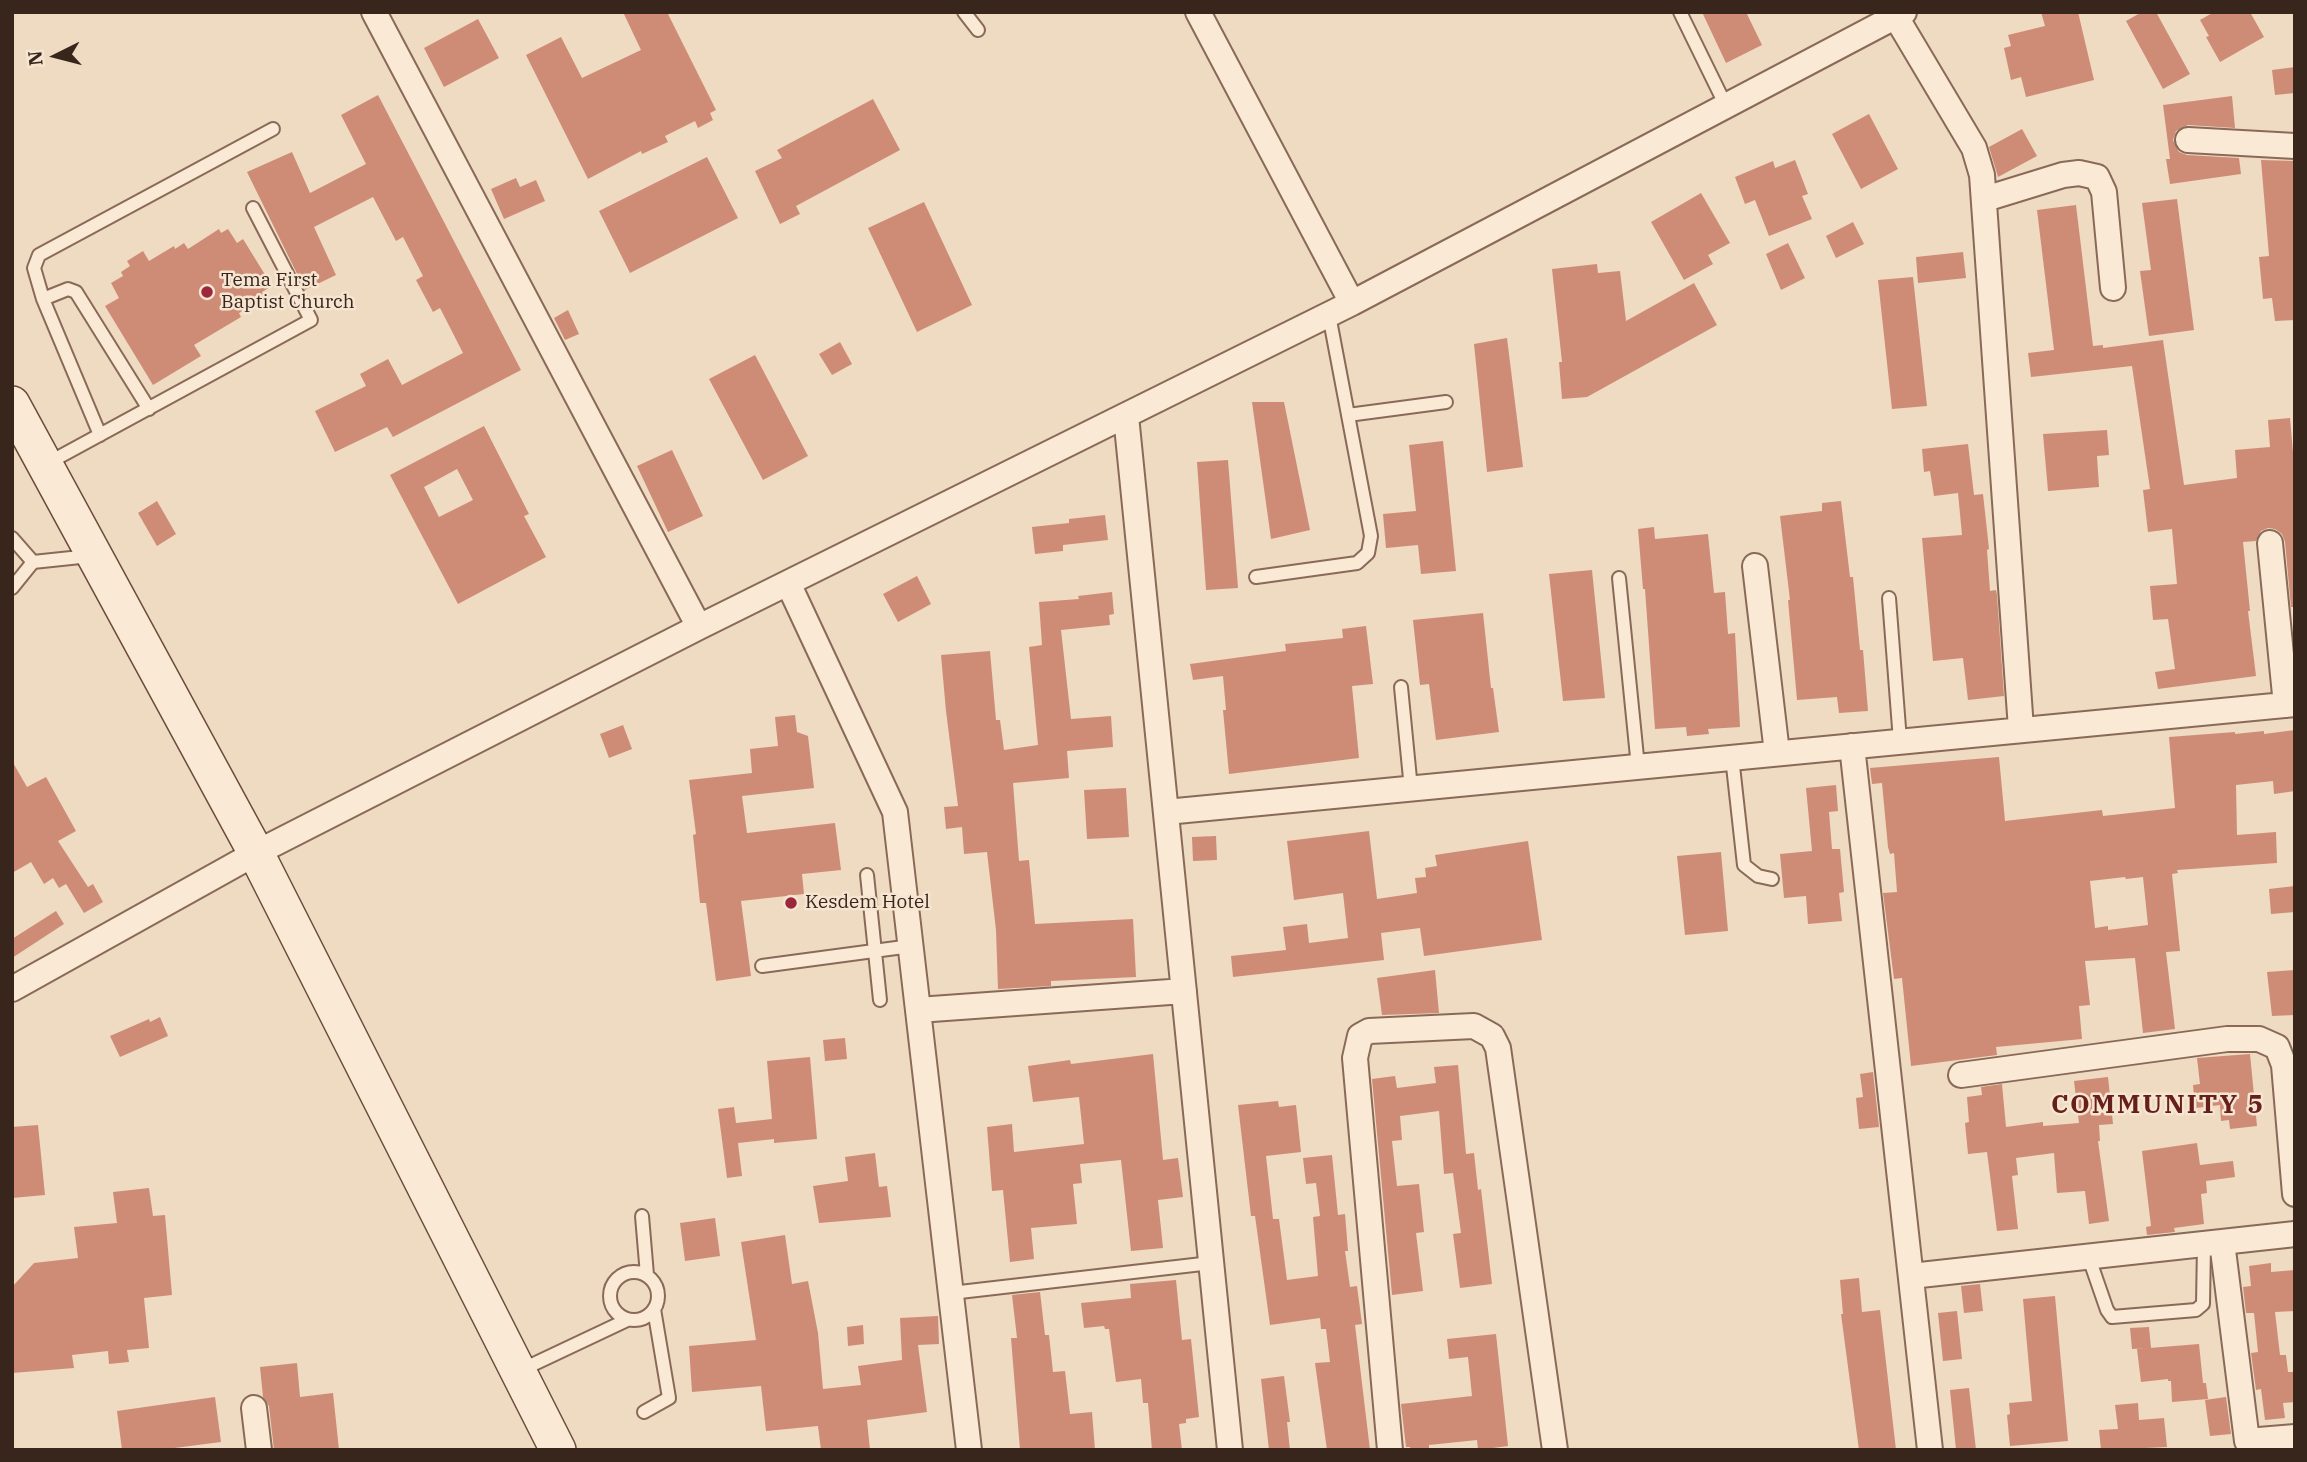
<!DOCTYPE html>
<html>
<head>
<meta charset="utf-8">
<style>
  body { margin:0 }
  #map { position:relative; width:2307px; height:1462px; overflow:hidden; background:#efdac2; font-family:"IBM Plex Serif",serif }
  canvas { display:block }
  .frame { position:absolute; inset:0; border:14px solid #38261d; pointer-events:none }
  .north { position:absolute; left:21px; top:21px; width:70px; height:70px; -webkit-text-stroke:5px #f6e5d1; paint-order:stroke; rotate:264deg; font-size:19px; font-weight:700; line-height:28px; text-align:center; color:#38261d }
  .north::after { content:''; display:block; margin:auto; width:24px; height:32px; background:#38261d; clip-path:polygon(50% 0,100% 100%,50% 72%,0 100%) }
</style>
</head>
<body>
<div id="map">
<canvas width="2307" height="1462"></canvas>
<div class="frame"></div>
<div class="north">N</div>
</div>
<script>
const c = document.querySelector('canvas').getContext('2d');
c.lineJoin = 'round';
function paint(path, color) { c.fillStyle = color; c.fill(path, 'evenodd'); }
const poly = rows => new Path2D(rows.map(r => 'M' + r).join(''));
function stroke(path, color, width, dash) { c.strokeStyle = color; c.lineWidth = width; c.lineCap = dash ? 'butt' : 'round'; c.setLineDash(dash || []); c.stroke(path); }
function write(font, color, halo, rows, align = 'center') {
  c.font = font + ' "IBM Plex Serif",serif'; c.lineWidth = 5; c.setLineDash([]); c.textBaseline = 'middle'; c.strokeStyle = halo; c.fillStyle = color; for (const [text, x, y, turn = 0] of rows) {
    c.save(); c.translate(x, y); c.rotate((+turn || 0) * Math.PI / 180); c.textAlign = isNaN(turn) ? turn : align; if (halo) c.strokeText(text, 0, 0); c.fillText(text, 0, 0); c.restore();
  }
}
paint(poly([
  [623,12,667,12,716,110,710,113,713,120,698,128,695,121,665,136,668,142,642,154,641,151,588,179,526,55,561,37,582,78,641,50],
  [1702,12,1746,12,1762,45,1726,63],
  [2041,12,2078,12,2094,80,2026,97,2021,77,2011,80,2004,48,2011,46,2008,35,2045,26],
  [2142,12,2156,12,2190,74,2163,89,2126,21],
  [2214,12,2250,12,2264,37,2220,62,2206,37,2209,36,2200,20],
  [478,19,499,58,444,87,424,48],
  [2295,67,2295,93,2275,95,2272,70],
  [378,95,521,370,393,437,387,427,335,452,315,411,366,386,360,374,388,359,402,385,463,353,440,308,433,312,416,280,423,276,403,237,396,241,373,197,314,227,336,275,305,290,247,172,292,152,310,193,366,164,341,115],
  [2232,96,2235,128,2188,125,2176,131,2173,140,2179,152,2187,155,2239,158,2241,174,2170,184,2166,159,2170,159,2163,105],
  [873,99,900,150,796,206,800,214,780,224,755,171,782,158,777,150],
  [1869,114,1898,169,1861,189,1832,134],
  [2022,129,2037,156,1998,177,1989,147],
  [707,157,738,218,630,273,599,211],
  [1795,160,1808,194,1802,196,1812,219,1769,236,1755,200,1745,204,1735,177,1773,161,1775,168],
  [2261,160,2295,161,2295,320,2275,321,2272,298,2263,299,2259,257,2269,256],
  [516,178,520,187,536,180,545,201,504,219,491,189],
  [1701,193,1730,243,1708,255,1713,264,1684,280,1651,222],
  [2177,199,2194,330,2149,336,2140,271,2151,270,2142,203],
  [924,202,972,305,917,332,868,228],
  [2076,205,2093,346,2103,345,2103,348,2163,340,2184,485,2237,478,2235,450,2270,447,2268,420,2290,418,2295,476,2295,607,2291,607,2285,542,2282,534,2275,529,2268,528,2261,531,2256,541,2243,542,2250,611,2248,611,2256,676,2158,689,2155,672,2175,669,2168,619,2153,620,2150,586,2177,584,2172,529,2148,532,2143,490,2150,489,2132,366,2031,377,2028,353,2054,350,2037,210],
  [1853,222,1864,244,1836,258,1826,236],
  [219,229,221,233,228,229,237,243,243,239,272,286,262,292,265,297,239,313,241,317,194,345,201,356,153,385,105,306,119,298,111,283,123,276,121,272,130,266,127,261,143,251,149,261,174,246,175,249,184,243,188,249],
  [1788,243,1805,278,1781,290,1766,254],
  [1963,252,1966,278,1918,283,1916,257],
  [1597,264,1598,273,1620,271,1626,321,1694,283,1717,325,1587,397,1562,399,1559,362,1562,362,1552,269],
  [1913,277,1927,406,1892,409,1878,280],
  [568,310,579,334,565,340,554,318],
  [1507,338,1523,467,1487,472,1474,344],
  [840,342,852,364,832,375,819,354],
  [755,355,808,456,763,480,709,379],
  [1252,402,1284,402,1310,530,1271,539],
  [484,426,529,514,524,516,546,557,458,604,390,475],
  [457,469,473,500,439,517,424,487],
  [2107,430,2109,455,2097,456,2099,487,2048,491,2043,434],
  [1443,441,1456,571,1421,574,1418,545,1386,548,1383,514,1416,511,1409,445],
  [1968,444,1974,495,1983,494,1989,549,1987,550,1990,591,1996,590,1997,595,2004,696,1968,700,1963,658,1933,661,1922,538,1962,535,1958,493,1934,496,1930,471,1924,472,1922,449],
  [672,450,703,516,668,532,637,466],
  [1228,460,1238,588,1206,590,1197,462],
  [157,501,176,534,157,546,138,513],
  [1841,501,1850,577,1853,577,1860,650,1863,650,1868,711,1839,713,1837,697,1797,700,1788,600,1790,600,1780,516,1822,511,1822,503],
  [1105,515,1108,540,1063,545,1063,551,1035,554,1032,527,1069,523,1069,519],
  [1654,527,1655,539,1708,534,1714,593,1725,592,1728,634,1735,633,1740,727,1708,729,1709,734,1687,736,1686,727,1655,729,1645,589,1643,589,1638,529],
  [1592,570,1605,698,1563,701,1549,574],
  [917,576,931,604,898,622,883,594],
  [1112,592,1114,614,1109,615,1110,625,1061,630,1071,719,1111,716,1113,747,1067,751,1069,778,1013,783,1019,861,1029,860,1035,924,1133,919,1136,977,1051,981,1051,986,998,989,996,930,987,852,964,854,962,827,946,829,944,807,958,806,946,711,941,655,990,651,996,720,1000,720,1004,750,1038,745,1029,647,1042,645,1039,602,1079,599,1078,596],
  [1483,613,1491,688,1493,688,1499,732,1436,740,1429,684,1420,685,1413,620],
  [1366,626,1373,684,1352,686,1359,758,1229,774,1223,710,1226,710,1223,676,1193,680,1190,664,1286,651,1285,644,1343,638,1342,629],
  [795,715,797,732,808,736,814,788,742,796,747,833,835,823,841,870,802,874,804,894,741,901,751,976,716,981,706,903,700,903,693,835,696,834,689,780,752,773,750,749,778,746,775,717],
  [623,725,632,749,609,758,600,734],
  [2295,730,2295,791,2274,794,2273,781,2236,785,2237,835,2276,832,2277,863,2177,870,2178,873,2172,874,2180,951,2166,952,2175,1029,2143,1033,2135,958,2085,961,2090,1005,2079,1006,2082,1039,1996,1047,1997,1055,1911,1066,1902,978,1894,979,1883,893,1897,892,1894,853,1890,854,1888,847,1882,783,1872,784,1870,768,1999,757,2005,821,2102,810,2103,816,2175,808,2169,737,2235,732,2235,734,2264,731,2264,734],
  [2125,877,2126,879,2143,877,2148,925,2108,930,2108,926,2095,928,2090,881],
  [12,761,27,787,46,777,76,831,58,841,88,887,93,884,103,902,84,913,66,884,59,888,53,878,44,884,31,862,12,873],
  [1836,785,1838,811,1829,812,1832,849,1840,849,1844,892,1839,893,1842,921,1808,924,1806,896,1784,898,1780,854,1812,851,1806,788],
  [1126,788,1129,837,1087,839,1084,790],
  [1369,831,1377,899,1417,893,1415,878,1426,877,1425,868,1437,866,1435,855,1528,841,1542,940,1424,956,1420,928,1381,933,1384,960,1233,977,1231,956,1286,950,1283,927,1307,924,1309,943,1348,938,1343,893,1294,900,1287,841],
  [1216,836,1217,860,1193,861,1192,837],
  [1721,852,1728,931,1685,935,1677,856],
  [2295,886,2295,912,2271,914,2269,889],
  [56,911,64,924,12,958,12,939],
  [1435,970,1439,1013,1382,1015,1377,978],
  [2295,970,2295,1015,2272,1016,2267,972],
  [160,1017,168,1036,120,1057,110,1036,149,1019,150,1022],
  [845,1038,847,1059,825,1061,823,1040],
  [1153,1054,1163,1160,1178,1158,1183,1197,1158,1200,1163,1248,1131,1251,1121,1160,1080,1164,1082,1183,1073,1184,1077,1224,1031,1228,1034,1259,1010,1262,1003,1190,992,1191,987,1127,1012,1124,1014,1152,1084,1144,1079,1097,1033,1102,1028,1066,1070,1060,1071,1064],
  [2250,1054,2257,1126,2230,1129,2229,1120,2221,1121,2220,1105,2195,1108,2193,1085,2200,1084,2197,1058],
  [810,1057,817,1139,774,1143,774,1139,738,1143,742,1176,727,1178,718,1109,734,1107,736,1123,772,1119,767,1061],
  [1458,1065,1466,1154,1474,1153,1478,1190,1481,1189,1492,1284,1460,1288,1453,1234,1461,1233,1453,1173,1444,1174,1439,1111,1400,1116,1402,1140,1392,1141,1397,1186,1419,1184,1424,1232,1416,1233,1423,1291,1392,1295,1372,1079,1395,1076,1397,1088,1436,1083,1434,1067],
  [1873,1072,1879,1127,1859,1129,1856,1098,1863,1097,1860,1074],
  [2108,1077,2113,1124,2099,1125,2100,1141,2098,1141,2109,1221,2089,1224,2085,1191,2057,1193,2054,1153,2016,1158,2018,1175,2012,1176,2018,1229,1997,1231,1987,1152,1968,1154,1965,1123,1969,1122,1967,1097,1982,1095,1981,1087,2002,1084,2006,1127,2043,1122,2043,1126,2079,1123,2074,1081],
  [1278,1101,1279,1107,1296,1105,1301,1152,1266,1156,1273,1219,1279,1219,1287,1280,1318,1276,1313,1217,1320,1216,1316,1183,1306,1184,1303,1158,1332,1155,1338,1215,1345,1214,1348,1251,1345,1251,1350,1287,1357,1286,1362,1324,1355,1325,1370,1450,1327,1450,1315,1363,1330,1362,1326,1329,1321,1329,1320,1318,1270,1325,1255,1216,1251,1216,1238,1105],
  [38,1125,45,1195,12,1198,12,1127],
  [2197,1143,2200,1165,2233,1161,2235,1177,2206,1181,2207,1193,2201,1194,2204,1224,2174,1228,2175,1232,2147,1235,2146,1227,2151,1226,2142,1151],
  [875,1153,879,1187,887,1186,891,1217,819,1223,813,1186,848,1181,845,1157],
  [149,1188,153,1216,165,1215,172,1295,144,1298,149,1348,127,1350,129,1362,109,1364,108,1351,72,1355,74,1368,12,1373,12,1287,34,1263,78,1258,74,1227,117,1223,113,1192],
  [715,1218,720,1256,685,1261,680,1223],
  [785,1235,792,1284,808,1281,818,1333,823,1389,861,1385,858,1366,902,1360,900,1318,938,1316,939,1344,918,1345,927,1412,867,1420,870,1450,821,1450,818,1426,766,1431,761,1386,692,1392,689,1346,756,1340,741,1242],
  [2271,1263,2271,1272,2295,1270,2295,1311,2275,1312,2280,1355,2286,1355,2288,1372,2295,1372,2295,1402,2283,1403,2285,1418,2265,1420,2261,1389,2256,1390,2251,1353,2258,1352,2254,1313,2246,1313,2243,1287,2251,1286,2249,1266],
  [1859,1278,1862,1312,1880,1310,1896,1450,1859,1450,1841,1314,1843,1314,1840,1280],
  [1176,1280,1182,1340,1191,1339,1199,1417,1186,1419,1186,1423,1179,1424,1182,1450,1152,1450,1148,1403,1143,1403,1141,1379,1116,1382,1109,1329,1105,1329,1104,1326,1084,1328,1081,1303,1131,1298,1130,1284],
  [1980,1284,1983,1311,1964,1313,1961,1286],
  [1040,1292,1045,1335,1049,1335,1053,1372,1065,1371,1070,1414,1092,1412,1095,1450,1020,1450,1011,1338,1017,1338,1012,1295],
  [2055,1296,2068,1441,2010,1446,2007,1415,2010,1414,2009,1403,2032,1401,2023,1299],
  [1957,1311,1962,1359,1943,1361,1938,1313],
  [863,1325,864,1344,848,1346,847,1327],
  [2149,1327,2151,1348,2132,1349,2130,1328],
  [1496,1334,1508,1446,1478,1450,1477,1440,1429,1445,1429,1450,1411,1450,1410,1447,1406,1447,1401,1404,1472,1396,1468,1357,1449,1359,1447,1339],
  [2199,1344,2203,1383,2206,1383,2208,1399,2172,1402,2171,1381,2168,1381,2168,1379,2141,1382,2137,1349],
  [297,1363,300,1397,333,1393,339,1450,274,1450,269,1406,263,1397,260,1367],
  [1284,1376,1290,1422,1287,1422,1290,1450,1269,1450,1261,1379],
  [1969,1388,1976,1450,1956,1450,1950,1390],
  [215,1397,221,1442,159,1450,122,1450,117,1411],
  [2226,1397,2231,1434,2210,1436,2205,1400],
  [2138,1403,2139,1420,2164,1418,2167,1447,2101,1450,2099,1430,2118,1429,2115,1405]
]), '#ce8c76');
const lane = poly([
  [964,12,978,30],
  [1680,12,1726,106],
  [43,299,34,268,39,255,273,129],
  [1348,415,1446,402],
  [100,435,43,299,68,289,76,292,149,409],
  [48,463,311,320,253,208],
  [12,538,33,562],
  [1256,577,1357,563,1368,553,1371,536,1329,315],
  [1619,578,1638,767],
  [12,588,33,562,90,556],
  [1889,598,1900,741],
  [1401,687,1411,789],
  [1732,757,1744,865,1758,876,1772,879],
  [867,875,880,1000],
  [762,966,911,946],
  [642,1216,647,1275],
  [2089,1258,2107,1310,2112,1317,2196,1310,2203,1304,2204,1245],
  '610 1296a24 24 0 1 1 48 0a24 24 0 1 1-48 0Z',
  [951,1293,1211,1263],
  [519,1371,627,1320],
  [644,1412,669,1398,654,1309]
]);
const street = poly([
  [374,12,699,627],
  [1198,12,1352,303],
  [1896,17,1974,148,1982,175,2021,729],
  [2188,140,2295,146],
  [1985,199,2063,175,2079,173,2097,177,2104,192,2113,288],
  [1126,416,1230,1450],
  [2270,543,2286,705],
  [1755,566,1777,753],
  [788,583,895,812,969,1450],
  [1852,746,1930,1450],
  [1166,812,2295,704],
  [12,989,256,853,699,627,1352,303,1904,12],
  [918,1010,1184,991],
  [1961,1075,2227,1039,2259,1039,2277,1047,2284,1065,2295,1194],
  [2222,1242,2247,1441,2295,1437],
  [1911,1276,2295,1234],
  [254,1408,259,1450],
  [1390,1450,1355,1058,1360,1036,1369,1031,1474,1026,1492,1036,1498,1048,1555,1450]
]);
const secondary = poly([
  [12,404,256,853,558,1450]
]);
stroke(lane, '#896a58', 16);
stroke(street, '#896a58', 28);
stroke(secondary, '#6b4c3c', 38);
stroke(lane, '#fae9d5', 12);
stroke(street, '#fae9d5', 24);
stroke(secondary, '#fae9d5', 35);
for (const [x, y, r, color] of [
  [207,292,7,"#9a273b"],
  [791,903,7,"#9a273b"]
]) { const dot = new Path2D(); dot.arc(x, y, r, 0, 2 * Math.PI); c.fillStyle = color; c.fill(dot); stroke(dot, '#f6e5d1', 2.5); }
write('19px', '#38261d', '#f6e5d1', [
  ["Tema First",221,281],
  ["Baptist Church",221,303],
  ["Kesdem Hotel",805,903]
], 'left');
c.letterSpacing = '2px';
write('bold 26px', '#661f1b', '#f6e5d1', [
  ["COMMUNITY 5",2158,1105]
]);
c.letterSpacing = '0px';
</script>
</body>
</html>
